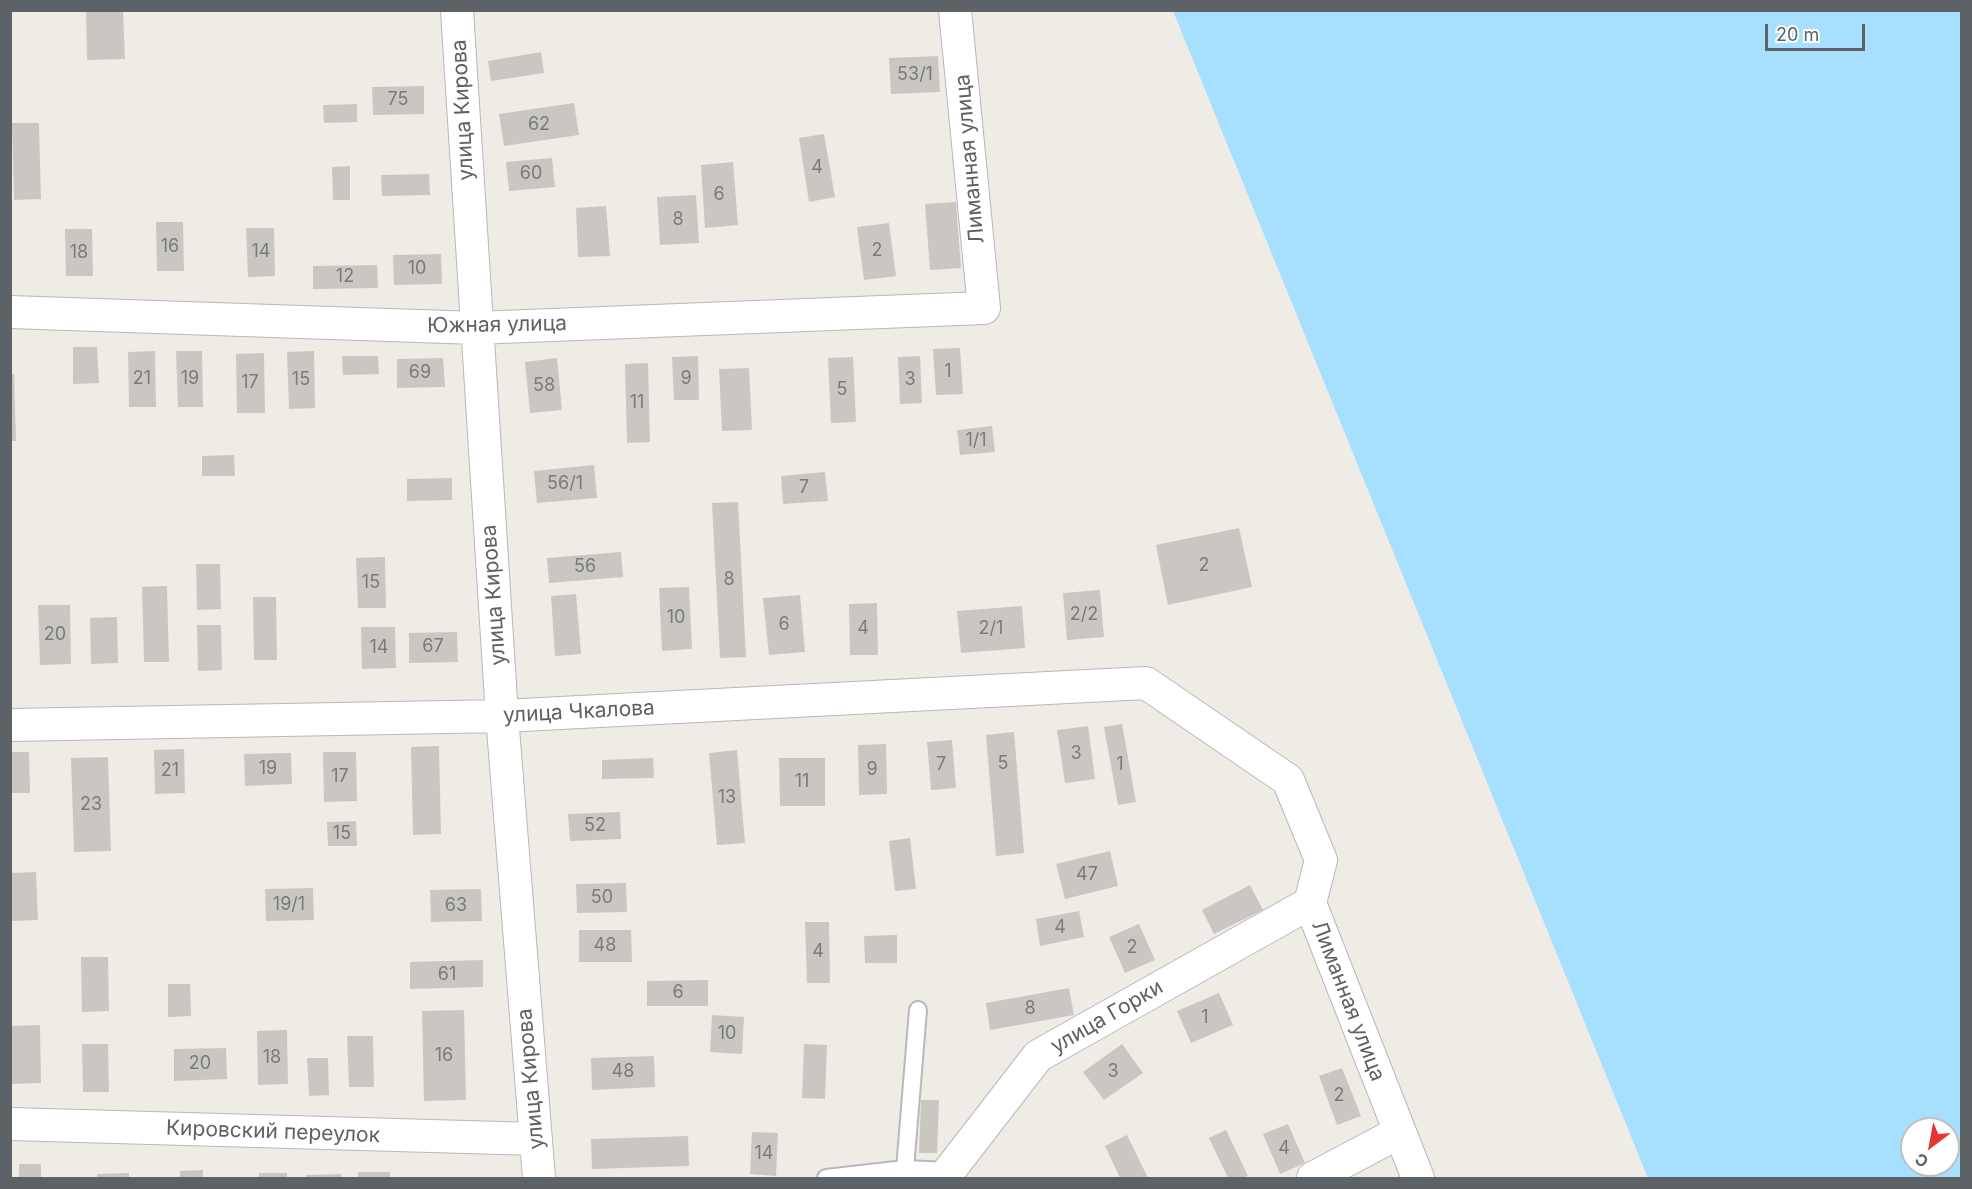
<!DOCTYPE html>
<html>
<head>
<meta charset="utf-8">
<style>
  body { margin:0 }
  #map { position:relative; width:1972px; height:1189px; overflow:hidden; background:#efece5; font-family:Inter,sans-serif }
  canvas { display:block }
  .frame { position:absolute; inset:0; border:12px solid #5d6266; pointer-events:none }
  .north { position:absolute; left:1900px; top:1117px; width:60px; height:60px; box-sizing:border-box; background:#fff; border:2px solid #bec0c2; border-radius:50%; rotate:212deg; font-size:16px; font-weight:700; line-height:24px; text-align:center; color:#5d6266 }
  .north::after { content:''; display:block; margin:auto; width:21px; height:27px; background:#e73434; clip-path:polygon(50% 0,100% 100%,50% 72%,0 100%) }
  .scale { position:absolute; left:1765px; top:24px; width:100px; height:27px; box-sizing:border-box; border:3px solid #5d6266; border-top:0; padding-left:8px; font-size:18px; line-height:21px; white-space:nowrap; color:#5d6266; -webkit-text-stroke:4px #fff; paint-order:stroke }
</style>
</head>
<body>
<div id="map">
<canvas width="1972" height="1189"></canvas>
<div class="frame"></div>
<div class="north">С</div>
<div class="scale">20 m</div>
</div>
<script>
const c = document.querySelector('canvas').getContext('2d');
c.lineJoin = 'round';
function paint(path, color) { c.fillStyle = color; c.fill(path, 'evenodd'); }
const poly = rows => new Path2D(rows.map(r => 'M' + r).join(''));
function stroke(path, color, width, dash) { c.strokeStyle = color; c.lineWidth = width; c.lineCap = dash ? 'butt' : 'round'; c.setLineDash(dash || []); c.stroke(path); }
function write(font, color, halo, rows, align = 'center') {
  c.font = font + ' Inter,sans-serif'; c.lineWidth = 6; c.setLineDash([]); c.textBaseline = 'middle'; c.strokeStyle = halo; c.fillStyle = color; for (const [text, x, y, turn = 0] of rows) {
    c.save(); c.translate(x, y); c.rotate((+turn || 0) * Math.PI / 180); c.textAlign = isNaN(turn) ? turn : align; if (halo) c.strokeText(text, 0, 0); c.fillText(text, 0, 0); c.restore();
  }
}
paint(poly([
  [1173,11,1961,11,1961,1178,1648,1178],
  [1912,1129,1948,1129,1948,1165,1912,1165]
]), '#a7dffe');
paint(poly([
  [86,10,123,10,125,59,87,60],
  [541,52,544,73,491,81,488,61],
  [938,56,940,92,891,94,889,58],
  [424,86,424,114,373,115,372,87],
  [574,103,579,135,504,146,499,114],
  [357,104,357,122,324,123,323,105],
  [12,123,39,123,41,199,14,200],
  [824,134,835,197,809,202,799,138],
  [552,158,555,187,509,191,506,162],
  [733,162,738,225,705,228,701,165],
  [350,166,350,200,333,200,332,167],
  [429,174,430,195,382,196,381,175],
  [696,195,699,243,660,245,657,197],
  [956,202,961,268,930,270,925,204],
  [606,206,610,256,578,257,576,208],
  [156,222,183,222,184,271,157,271],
  [889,223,896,276,864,280,857,227],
  [246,228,274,228,275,276,248,277],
  [65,229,92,229,93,276,66,276],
  [441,254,442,284,394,285,393,255],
  [377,265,378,288,313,289,313,266],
  [73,347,97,347,99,383,73,384],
  [960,348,963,394,936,395,933,349],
  [155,351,156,407,129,407,128,352],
  [176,351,202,351,203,407,178,407],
  [314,351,315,408,289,409,287,352],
  [264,353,265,413,237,413,236,354],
  [342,356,378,356,379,374,343,375],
  [698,356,699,400,674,400,672,357],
  [920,356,922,403,900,404,898,357],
  [853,357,856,422,831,423,828,358],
  [443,358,445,387,397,388,397,359],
  [557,358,562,410,530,413,525,362],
  [648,363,650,442,627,443,625,364],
  [749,368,752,430,722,431,719,369],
  [10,374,14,374,16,441,10,441],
  [992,426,995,452,960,455,957,430],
  [234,455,235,476,202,476,202,456],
  [594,465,597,498,537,503,534,471],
  [825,472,828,501,783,504,781,476],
  [452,478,452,500,407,501,407,479],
  [738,502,746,657,720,658,712,503],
  [1239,528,1252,587,1168,605,1156,545],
  [621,552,623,577,549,583,547,558],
  [385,557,386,608,358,608,356,558],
  [196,564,220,564,221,609,197,610],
  [167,586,169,662,144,662,142,587],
  [689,587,692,649,662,651,659,588],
  [1100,590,1104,637,1067,640,1063,593],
  [576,594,581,654,555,656,551,596],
  [800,595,805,652,769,655,763,598],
  [253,597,276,597,277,660,254,660],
  [877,603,878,655,850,655,849,604],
  [38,605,70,605,71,664,40,665],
  [1022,606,1025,648,961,653,957,611],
  [117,617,118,663,91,664,90,618],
  [197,625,221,625,222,670,198,671],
  [361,627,395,627,396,668,362,669],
  [457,632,458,662,409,663,409,633],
  [1122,724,1136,802,1118,805,1104,727],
  [1088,726,1095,779,1065,783,1057,730],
  [1014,732,1024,853,996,856,986,735],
  [952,740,956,788,931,790,927,742],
  [886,744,887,794,859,795,858,745],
  [439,746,441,834,413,835,411,747],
  [184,749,185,793,155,794,154,750],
  [737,750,745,843,717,845,709,753],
  [10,752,29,752,30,793,10,793],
  [323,752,356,752,357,801,324,802],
  [291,753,292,784,245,786,244,754],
  [108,757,111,851,74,852,71,758],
  [653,758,654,778,602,779,602,760],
  [779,758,825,758,825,806,780,806],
  [620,812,621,839,570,841,568,814],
  [356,821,357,846,328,846,327,822],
  [910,838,916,889,895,891,889,841],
  [1110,851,1118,886,1065,899,1056,864],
  [36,872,38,920,10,921,10,873],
  [626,883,627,912,577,913,576,884],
  [1250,885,1263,910,1214,934,1202,910],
  [313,888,314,920,266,921,265,889],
  [481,889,482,921,431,922,430,890],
  [1079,911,1084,937,1040,946,1036,919],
  [805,922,829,922,830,983,807,983],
  [1139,924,1155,960,1125,973,1109,937],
  [579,930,631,930,632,962,579,962],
  [897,935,897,963,865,963,864,936],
  [81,957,108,957,109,1011,82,1012],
  [483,960,483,987,410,989,410,962],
  [708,980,708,1006,647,1006,647,981],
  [168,984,190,984,191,1016,168,1017],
  [1069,988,1074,1015,990,1030,986,1003],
  [1219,993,1233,1025,1191,1043,1177,1011],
  [464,1010,466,1100,424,1101,422,1011],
  [712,1015,744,1017,742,1054,710,1052],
  [40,1025,41,1083,10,1084,10,1026],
  [287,1030,288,1084,258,1085,257,1031],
  [347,1036,373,1036,374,1087,349,1087],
  [82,1044,108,1044,109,1092,83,1092],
  [804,1044,827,1045,825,1099,802,1098],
  [1122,1044,1143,1073,1104,1100,1083,1072],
  [226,1048,227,1079,174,1081,174,1049],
  [654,1056,655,1087,592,1090,591,1058],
  [307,1058,328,1058,329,1095,309,1096],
  [1342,1068,1361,1116,1337,1125,1319,1076],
  [921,1100,939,1100,937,1153,919,1153],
  [1288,1124,1305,1163,1280,1174,1263,1134],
  [1226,1130,1248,1176,1242,1178,1228,1178,1209,1138],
  [752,1132,778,1133,776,1176,750,1174],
  [1127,1135,1148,1178,1120,1178,1105,1146],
  [688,1136,689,1166,592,1169,591,1139],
  [19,1164,41,1164,41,1178,19,1178],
  [203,1170,203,1178,180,1178,180,1171],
  [358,1172,390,1172,390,1178,358,1178],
  [129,1173,129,1178,97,1178,97,1174],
  [259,1173,287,1173,287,1178,259,1178],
  [341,1174,341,1178,306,1178,306,1175]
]), '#cac7c3');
const lane = poly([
  [905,1169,918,1010],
  [826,1178,905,1169,949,1171]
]);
const street = poly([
  [457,10,502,716,539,1178],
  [10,312,476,328,984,308,955,10],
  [10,725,502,716,1146,683,1288,780,1321,860,1310,903,1418,1178],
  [10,1124,536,1139],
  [948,1178,949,1171,1038,1056,1310,903],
  [1313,1178,1400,1132]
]);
stroke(lane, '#b6b8bc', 20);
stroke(street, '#b6b8bc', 34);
stroke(lane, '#fff', 16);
stroke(street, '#fff', 32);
write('18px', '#787b7d', null, [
  ["53/1",915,75],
  ["75",398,100],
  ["62",539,125],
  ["4",817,168],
  ["60",531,174],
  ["6",719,195],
  ["8",678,220],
  ["16",170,247],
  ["2",877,251],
  ["14",261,252],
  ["18",79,253],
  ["10",417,269],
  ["12",345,277],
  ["1",948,372],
  ["69",420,373],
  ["21",142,379],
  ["19",190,379],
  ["9",686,379],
  ["15",301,380],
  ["3",910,380],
  ["17",250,383],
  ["58",544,386],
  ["5",842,390],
  ["11",637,403],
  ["1/1",976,441],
  ["56/1",565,484],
  ["7",804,488],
  ["2",1204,566],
  ["56",585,567],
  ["8",729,580],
  ["15",371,583],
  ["2/2",1084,615],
  ["10",676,618],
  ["6",784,625],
  ["4",863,629],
  ["2/1",991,629],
  ["20",55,635],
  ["67",433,647],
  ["14",379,648],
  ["3",1076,754],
  ["5",1003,764],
  ["7",941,765],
  ["1",1120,765],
  ["19",268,769],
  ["9",872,770],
  ["21",170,771],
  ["17",340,777],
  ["11",802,782],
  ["13",727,798],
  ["23",91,805],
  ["52",595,826],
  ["15",342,834],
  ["47",1087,875],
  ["50",602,898],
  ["19/1",289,905],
  ["63",456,906],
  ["4",1060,928],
  ["48",605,946],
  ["2",1132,948],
  ["4",818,952],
  ["61",447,975],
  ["6",678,993],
  ["8",1030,1009],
  ["1",1205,1018],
  ["10",727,1034],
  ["16",444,1056],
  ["18",272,1058],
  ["20",200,1064],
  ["48",623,1072],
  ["3",1113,1072],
  ["2",1339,1096],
  ["4",1284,1149],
  ["14",764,1154]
]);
write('21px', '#5d6266', '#fff', [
  ["улица Кирова",463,110,-93],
  ["Лиманная улица",970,159,-95],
  ["Южная улица",497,325,-1],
  ["улица Кирова",494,595,-94],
  ["улица Чкалова",579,712,-3],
  ["Лиманная улица",1348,1001,69],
  ["улица Горки",1107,1017,-30],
  ["улица Кирова",531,1079,-95],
  ["Кировский переулок",273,1132,2]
]);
</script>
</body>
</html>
